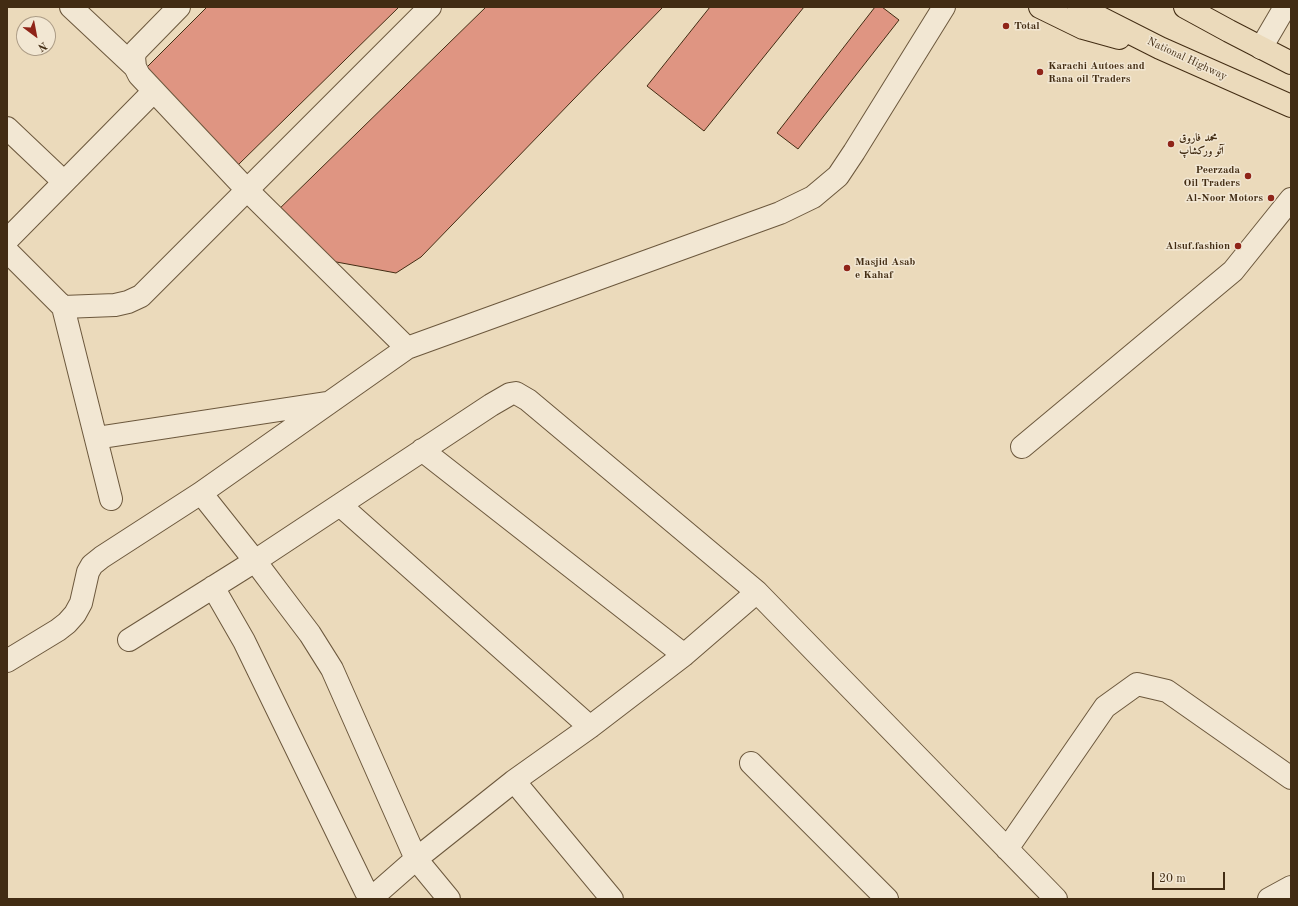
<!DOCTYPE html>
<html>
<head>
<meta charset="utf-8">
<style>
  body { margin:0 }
  #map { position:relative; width:1298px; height:906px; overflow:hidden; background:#ebdabb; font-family:"Old Standard TT",serif }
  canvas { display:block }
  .frame { position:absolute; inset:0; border:8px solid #422c13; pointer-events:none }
  .north { position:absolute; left:16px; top:16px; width:40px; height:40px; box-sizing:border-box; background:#f2e7d3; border:1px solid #ac9c86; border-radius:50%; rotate:148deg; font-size:11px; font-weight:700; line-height:16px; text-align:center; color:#422c13 }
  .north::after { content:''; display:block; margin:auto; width:14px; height:18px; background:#8f2418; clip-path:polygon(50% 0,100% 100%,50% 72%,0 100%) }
  .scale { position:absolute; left:1152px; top:872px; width:73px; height:18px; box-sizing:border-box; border:2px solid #422c13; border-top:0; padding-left:5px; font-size:12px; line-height:14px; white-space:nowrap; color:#422c13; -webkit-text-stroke:3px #f2e7d3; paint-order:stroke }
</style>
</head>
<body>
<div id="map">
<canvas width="1298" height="906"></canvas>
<div class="frame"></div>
<div class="north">N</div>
<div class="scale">20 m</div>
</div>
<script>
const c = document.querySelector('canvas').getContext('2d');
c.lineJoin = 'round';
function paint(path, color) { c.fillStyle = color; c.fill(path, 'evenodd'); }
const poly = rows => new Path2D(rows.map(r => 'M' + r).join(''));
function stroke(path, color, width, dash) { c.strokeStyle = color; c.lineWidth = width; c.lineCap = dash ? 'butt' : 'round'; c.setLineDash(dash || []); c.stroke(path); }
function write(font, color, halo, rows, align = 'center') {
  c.font = font + ' "Old Standard TT",Amiri,serif'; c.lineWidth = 3; c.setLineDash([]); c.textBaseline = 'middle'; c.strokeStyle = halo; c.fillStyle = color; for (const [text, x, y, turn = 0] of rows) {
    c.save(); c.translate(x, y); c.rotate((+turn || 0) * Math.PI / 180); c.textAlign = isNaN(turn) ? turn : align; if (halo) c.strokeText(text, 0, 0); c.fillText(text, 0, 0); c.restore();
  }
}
const building = poly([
  [207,7,399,7,238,165,144,70,207,7],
  [486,7,663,7,421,257,396,273,331,261,273,215,486,7],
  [710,7,804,7,704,131,647,86,710,7],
  [875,7,882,7,899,20,798,149,777,133,875,7]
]);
paint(building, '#df9582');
stroke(building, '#422c13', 1);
const minor = poly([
  [71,7,135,67],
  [179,7,136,51,134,57,135,67,139,75,247,190,407,348],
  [1261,48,1285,7],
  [7,128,64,182],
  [7,240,154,91],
  [7,251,63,307,111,499],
  [63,307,115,305,128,302,141,296,430,7],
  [96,438,326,403],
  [1022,447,1233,271,1291,199],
  [422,450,684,655],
  [340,505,590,727],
  [213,587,244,641,366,892,372,896,375,895,416,859,449,899],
  [757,592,1056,899],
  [129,640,255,561,491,405,510,394,516,393,528,400,757,592,684,655,590,727,514,781,416,859,332,669,310,634,279,593,255,561,201,493],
  [7,661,58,630,67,623,75,614,81,603,88,572,92,565,102,557,201,493,407,348,780,213,813,197,838,176,854,152,944,7],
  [751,763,887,899],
  [514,781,612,899],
  [1007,849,1105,707,1137,684,1167,691,1291,778],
  [1269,899,1291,887]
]);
const trunk = poly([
  [1040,7,1083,28,1119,38],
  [1079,7,1160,48,1291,106],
  [1185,7,1229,31,1291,63]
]);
stroke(minor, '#6c583d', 24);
stroke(trunk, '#422c13', 24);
stroke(minor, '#f2e7d3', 22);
stroke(trunk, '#ebdabb', 22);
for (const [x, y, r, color] of [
  [1006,26,4,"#8f2418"],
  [1040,72,4,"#8f2418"],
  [1171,144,4,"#8f2418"],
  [1248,176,4,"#8f2418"],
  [1271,198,4,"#8f2418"],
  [1238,246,4,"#8f2418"],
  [847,268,4,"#8f2418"]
]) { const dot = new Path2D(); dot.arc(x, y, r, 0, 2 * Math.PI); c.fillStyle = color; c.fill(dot); stroke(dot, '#f2e7d3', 1.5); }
write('bold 11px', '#422c13', '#f2e7d3', [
  ["Total",1014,26],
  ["Karachi Autoes and",1048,66],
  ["Rana oil Traders",1048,79],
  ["محمد فاروق",1179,138],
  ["آٹو ورکشاپ",1179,151],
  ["Peerzada",1240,170,"right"],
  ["Oil Traders",1240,183,"right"],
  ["Al-Noor Motors",1263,198,"right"],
  ["Alsuf.fashion",1230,246,"right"],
  ["Masjid Asab",855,262],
  ["e Kahaf",855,275]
], 'left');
write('11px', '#422c13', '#f2e7d3', [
  ["National Highway",1187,59,25]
]);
</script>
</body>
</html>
